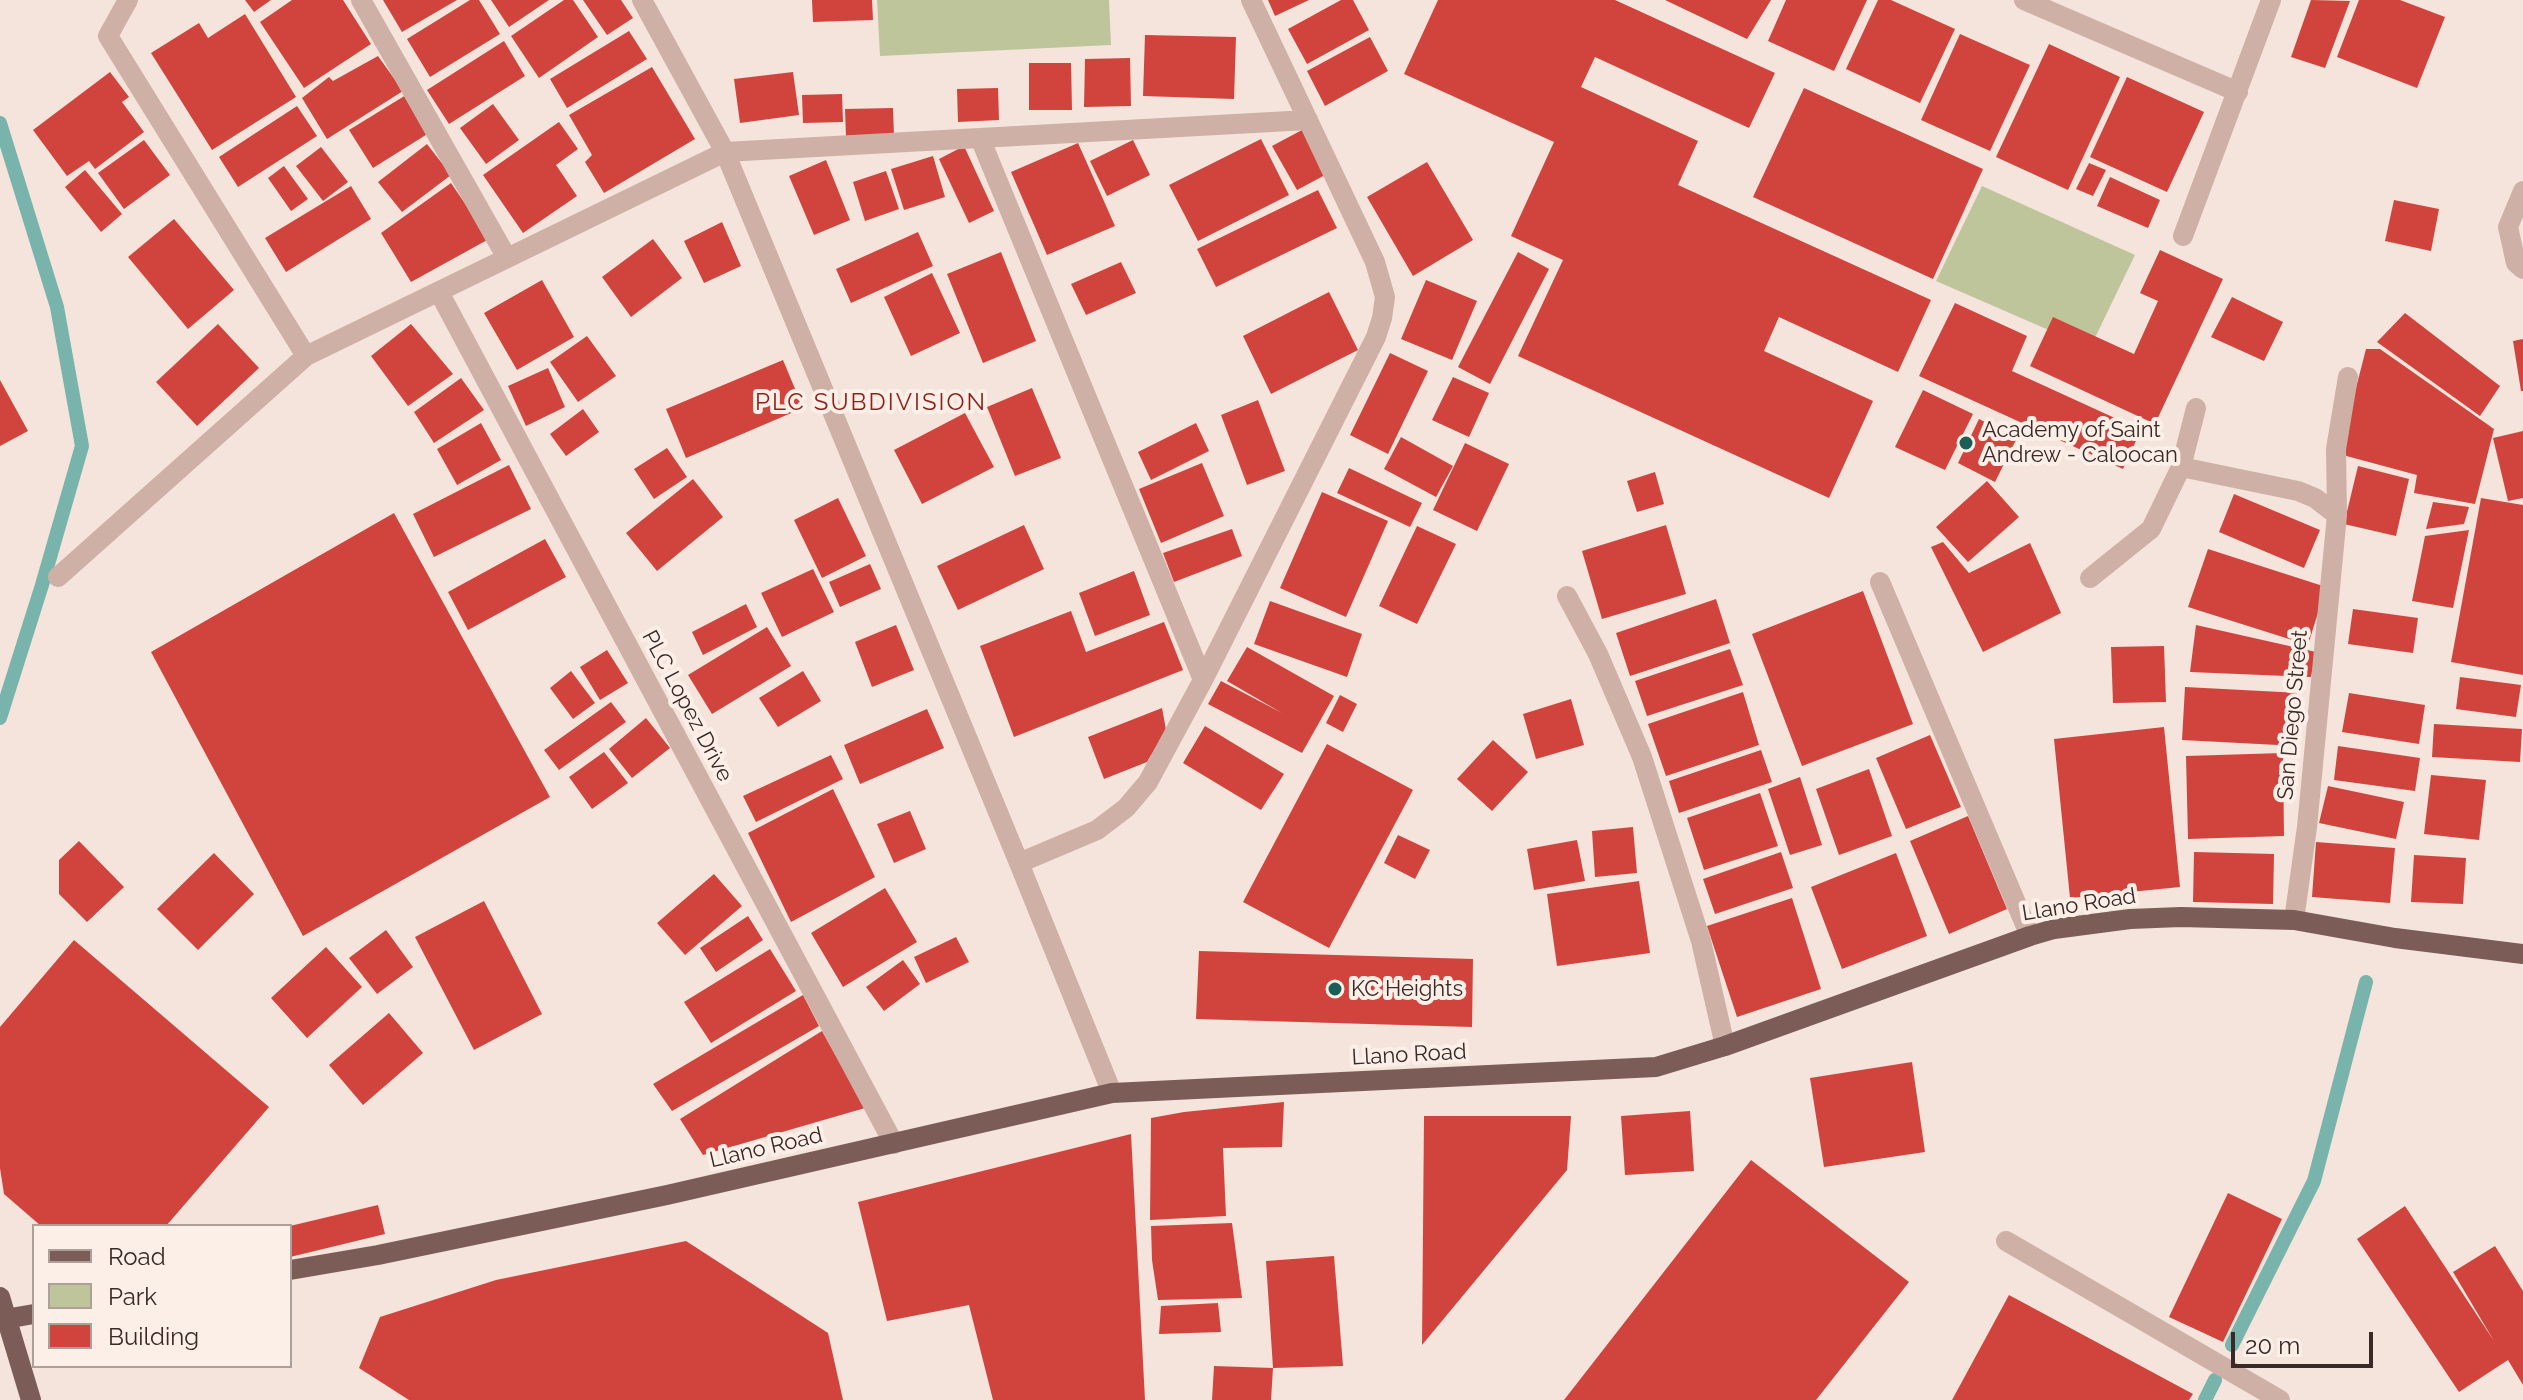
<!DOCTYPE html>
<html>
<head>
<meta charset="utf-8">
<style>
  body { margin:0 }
  #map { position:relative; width:2523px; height:1400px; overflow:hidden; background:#f4e4db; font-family:Raleway,sans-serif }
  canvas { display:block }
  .legend { position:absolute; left:32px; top:1224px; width:260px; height:144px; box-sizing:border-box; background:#fbefe8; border:2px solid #ada09b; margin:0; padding:10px 14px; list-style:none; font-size:24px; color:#392a28 }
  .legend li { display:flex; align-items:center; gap:16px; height:40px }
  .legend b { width:40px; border:2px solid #ada09b }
  .scale { position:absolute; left:2231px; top:1332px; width:142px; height:36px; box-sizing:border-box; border:4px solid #392a28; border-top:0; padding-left:10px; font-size:24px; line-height:28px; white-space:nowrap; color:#392a28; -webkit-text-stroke:6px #fbefe8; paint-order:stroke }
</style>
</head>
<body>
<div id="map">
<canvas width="2523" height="1400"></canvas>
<ul class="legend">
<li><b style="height:10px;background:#7c5c57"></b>Road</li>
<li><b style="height:22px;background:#bfc59a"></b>Park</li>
<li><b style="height:22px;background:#d1443d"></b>Building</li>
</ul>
<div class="scale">20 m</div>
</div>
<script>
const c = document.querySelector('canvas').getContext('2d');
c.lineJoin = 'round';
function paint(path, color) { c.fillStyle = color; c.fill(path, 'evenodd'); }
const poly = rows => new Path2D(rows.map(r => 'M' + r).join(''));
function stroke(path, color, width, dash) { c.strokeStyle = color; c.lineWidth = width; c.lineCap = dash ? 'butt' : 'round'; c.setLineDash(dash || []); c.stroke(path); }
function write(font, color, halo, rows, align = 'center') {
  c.font = font + ' Raleway,sans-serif'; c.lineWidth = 8; c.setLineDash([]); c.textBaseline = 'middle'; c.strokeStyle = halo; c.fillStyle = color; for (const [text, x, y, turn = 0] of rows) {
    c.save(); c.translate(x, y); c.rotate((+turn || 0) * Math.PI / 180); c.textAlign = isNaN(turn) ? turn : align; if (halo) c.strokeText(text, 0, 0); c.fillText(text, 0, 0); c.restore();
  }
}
paint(poly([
  [877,0,1109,0,1111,45,880,56],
  [1982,186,2135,255,2090,348,1936,281]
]), '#bfc59a');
stroke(poly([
  [0,123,57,307,82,446,42,585,0,718],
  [2232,1345,2314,1181,2366,982],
  [2205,1400,2215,1380]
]), '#78b4ab', 14);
paint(poly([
  [245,0,271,0,254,12],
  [292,0,343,0,371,44,304,88,260,22],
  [383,0,457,0,402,32],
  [470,0,479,0,500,34,430,77,407,39],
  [491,0,549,0,509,27],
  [564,0,573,0,598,37,539,78,511,36],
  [583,0,621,0,633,18,607,35],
  [812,0,872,0,873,20,813,22],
  [1268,0,1309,0,1275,16],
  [1341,0,1353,0,1369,30,1307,64,1288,29],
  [1438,0,1615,0,1775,73,1749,128,1595,57,1581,87,1698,141,1678,185,1931,300,1898,372,1779,317,1764,351,1873,401,1829,498,1518,356,1563,260,1511,236,1554,142,1404,74],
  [1665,0,1771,0,1747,39],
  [1786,0,1867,0,1834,71,1768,41],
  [1878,0,1891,0,1955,29,1920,103,1846,69],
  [2311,0,2350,1,2325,68,2291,57],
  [2359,0,2400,0,2445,17,2417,88,2337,57],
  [245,14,296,97,212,150,151,53,199,23,208,38],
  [629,31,647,59,567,108,550,79],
  [1960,34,2030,65,1990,151,1921,120],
  [1145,35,1236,37,1234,99,1143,96],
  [1370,37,1388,71,1325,106,1307,71],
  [504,41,525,76,449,124,427,90],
  [2049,44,2120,77,2068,190,1996,157],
  [378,56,403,91,327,139,302,98,329,77,333,81],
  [1130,58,1131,106,1084,107,1085,59],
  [1029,63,1071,63,1072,110,1029,110],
  [652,67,695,139,604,193,585,162,592,155,569,115],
  [110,72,129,97,122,102,144,132,95,169,89,161,67,176,33,130],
  [793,72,799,115,740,123,734,79],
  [2127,77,2204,112,2167,192,2090,157],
  [998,88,999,120,958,122,957,89],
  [1804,88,1983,169,1933,279,1753,197],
  [842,94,843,122,803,123,802,95],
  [406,95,429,133,373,168,349,130],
  [493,104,519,140,486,164,460,128],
  [297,106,317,136,238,187,219,157],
  [893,108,894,136,846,137,845,109],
  [559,122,578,149,556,165,577,196,523,233,483,175],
  [1302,130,1327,174,1297,190,1272,146],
  [1261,139,1289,195,1198,241,1169,185],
  [144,140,170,175,124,209,98,173],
  [1133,140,1150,175,1107,196,1090,161],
  [1078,143,1115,226,1047,255,1011,172],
  [427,144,451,175,402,212,378,182],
  [964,146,994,211,969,223,939,159],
  [321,147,348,182,323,201,296,166],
  [933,156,945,197,904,210,891,169],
  [826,160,850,220,814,235,789,176],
  [1427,162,1473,240,1413,276,1367,197],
  [2089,163,2106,170,2093,196,2076,189],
  [284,166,308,199,291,211,268,178],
  [85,170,122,214,101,232,65,187],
  [886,171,899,209,865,221,853,182],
  [2110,177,2160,200,2148,228,2097,206],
  [451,183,489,239,411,282,381,233],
  [351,186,371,219,286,272,265,238],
  [1318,190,1337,228,1216,287,1197,249],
  [2394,200,2439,209,2431,251,2385,241],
  [174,219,234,290,188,329,128,257],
  [722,222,741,266,704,283,684,241],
  [918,232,933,266,851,303,836,269],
  [653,239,682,278,631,317,602,277],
  [2160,250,2223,279,2155,424,2030,366,2053,317,2134,354,2158,301,2140,293],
  [1001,252,1036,341,983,363,947,274],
  [1518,252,1549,269,1490,384,1458,367],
  [1121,262,1136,293,1086,315,1071,284],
  [932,273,960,333,911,356,884,297],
  [542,280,574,337,517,370,484,313],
  [1426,280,1477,301,1452,360,1401,339],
  [1329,292,1358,350,1271,394,1243,336],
  [2232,297,2283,322,2264,361,2211,337],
  [1955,303,2027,336,2012,371,2141,430,2123,469,1919,376],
  [2405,313,2500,386,2480,416,2377,342],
  [218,324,259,368,197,426,156,382],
  [411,324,453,374,408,406,371,356],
  [587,336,616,376,578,402,550,362],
  [2523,339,2523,391,2521,391,2513,341],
  [2366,349,2380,349,2494,429,2475,504,2414,493,2417,475,2339,454],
  [1390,353,1428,371,1388,454,1350,435],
  [783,360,803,408,686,458,666,409],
  [548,368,565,407,526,426,508,386],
  [1453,377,1489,393,1469,437,1432,420],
  [461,378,484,410,434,443,414,412],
  [0,380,28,431,0,446],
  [1032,388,1061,458,1015,476,987,407],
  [1923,390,1973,414,1945,470,1895,447],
  [1258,400,1285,471,1247,485,1221,415],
  [583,409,599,432,566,456,550,434],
  [965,413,994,467,922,504,894,450],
  [1979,419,2017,438,1995,482,1958,463],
  [481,423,501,460,457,485,437,449],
  [1196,423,1209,451,1151,480,1138,452],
  [2523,431,2523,498,2508,501,2493,438],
  [1401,437,1453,466,1436,497,1384,469],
  [1465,443,1509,464,1477,531,1433,510],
  [667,448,687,477,654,499,634,469],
  [1202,463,1224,516,1161,543,1139,489],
  [509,465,531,509,434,557,413,514],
  [2358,466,2409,479,2396,536,2344,524],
  [1349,468,1422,503,1410,527,1337,493],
  [1655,472,1664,504,1637,512,1627,481],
  [693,479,723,517,657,571,626,533],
  [1987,481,2019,517,1968,562,1936,527],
  [1322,492,1388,521,1346,617,1280,588],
  [2234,494,2320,530,2304,568,2219,532],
  [838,498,866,556,822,578,794,520],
  [2481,498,2523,505,2523,675,2451,662],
  [2433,502,2469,507,2464,524,2426,529],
  [394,513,550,797,303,936,151,652],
  [1024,525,1044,569,958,610,937,566],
  [1666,525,1686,594,1602,619,1582,551],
  [1417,526,1456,544,1417,624,1379,606],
  [1232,529,1242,556,1174,582,1163,553],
  [2469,530,2453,608,2412,601,2425,536],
  [545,539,566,577,468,630,448,592],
  [1943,542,1969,573,2030,543,2061,613,1983,652,1931,547],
  [2208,549,2326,587,2308,645,2188,607],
  [870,564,881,589,840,607,829,582],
  [813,569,834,612,782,637,761,593],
  [1134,571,1150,615,1095,636,1079,593],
  [1863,591,1913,724,1802,766,1752,634],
  [1716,599,1730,643,1630,676,1616,633],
  [1270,601,1362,634,1347,677,1254,644],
  [746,604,757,627,703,655,692,632],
  [2353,609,2418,618,2413,653,2348,644],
  [1071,611,1086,652,1164,622,1183,670,1014,737,980,646],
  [896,625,914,670,872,687,855,642],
  [2196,625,2316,652,2311,677,2190,672],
  [767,627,791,666,712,714,688,675],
  [2164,646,2166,702,2113,703,2111,647],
  [1247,647,1334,696,1302,753,1208,704,1221,681,1282,713,1227,681],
  [1730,649,1743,685,1647,716,1635,681],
  [607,650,628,683,600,700,580,667],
  [571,671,595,703,573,719,550,688],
  [803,671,821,701,778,727,759,698],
  [2460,677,2521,685,2516,717,2456,709],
  [2185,687,2300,693,2297,746,2182,740],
  [1743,692,1759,745,1666,776,1648,724],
  [2349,693,2425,705,2419,744,2342,732],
  [1340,695,1357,704,1343,732,1326,723],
  [1571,699,1584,745,1536,759,1523,714],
  [611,702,626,722,559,770,544,750],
  [1162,708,1166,730,1147,762,1104,779,1088,737],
  [927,709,944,748,860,784,844,745],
  [646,718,670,748,632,778,609,749],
  [2434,724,2522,729,2520,762,2432,757],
  [1205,726,1284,774,1261,810,1183,763],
  [2164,727,2180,887,2070,898,2054,739],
  [1930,735,1961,807,1906,829,1876,758],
  [1493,740,1528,772,1492,811,1457,779],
  [1327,744,1413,790,1329,948,1243,902],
  [2338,746,2420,758,2415,791,2334,780],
  [1761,750,1772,782,1679,813,1669,781],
  [604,752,628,783,592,809,569,777],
  [2283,753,2284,836,2188,839,2186,756],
  [831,755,843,779,756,822,743,796],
  [1869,769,1892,836,1839,855,1816,789],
  [2431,775,2486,780,2479,840,2424,834],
  [1800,777,1822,845,1790,855,1768,789],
  [2328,786,2404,802,2396,839,2319,823],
  [833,789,875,877,791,922,748,833],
  [1760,793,1778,846,1704,870,1687,818],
  [910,811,926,849,894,863,877,824],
  [1968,816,2007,909,1949,934,1910,841],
  [1633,827,1637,873,1595,877,1592,831],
  [1398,835,1430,850,1415,879,1384,863],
  [1577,840,1585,881,1534,890,1527,849],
  [79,841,124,887,87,922,59,894,59,860],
  [2316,842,2395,848,2390,903,2312,897],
  [1781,852,1793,888,1715,914,1703,879],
  [2194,852,2274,854,2273,904,2193,902],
  [214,853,254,894,198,950,157,909],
  [1896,853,1927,936,1842,969,1811,887],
  [2414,855,2466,858,2463,904,2411,902],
  [714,874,742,906,685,955,657,923],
  [1639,881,1650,953,1557,966,1547,894],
  [885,888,917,942,843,987,811,933],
  [1792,898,1821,989,1737,1017,1707,926],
  [484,901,542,1014,474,1050,415,937],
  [748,916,763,940,716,972,700,948],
  [386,930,413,967,377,994,349,958],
  [956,937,969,962,926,983,914,957],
  [74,940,269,1107,166,1226,41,1226,4,1194,0,1168,0,1027],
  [326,947,362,987,307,1038,271,998],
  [770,949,796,991,711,1043,684,1002],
  [1199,951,1473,959,1472,1027,1196,1019],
  [903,960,920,984,884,1011,866,987],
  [803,995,819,1026,672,1111,653,1084],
  [389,1013,423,1053,363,1105,329,1065],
  [822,1031,865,1108,703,1155,680,1119],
  [1912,1062,1925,1152,1824,1167,1810,1078],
  [1284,1102,1282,1147,1223,1148,1226,1216,1150,1220,1151,1118,1184,1112],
  [1690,1111,1694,1171,1625,1175,1621,1116],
  [1424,1116,1571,1116,1567,1170,1422,1345],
  [1131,1134,1145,1400,993,1400,969,1305,887,1321,858,1202],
  [1751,1160,1909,1282,1816,1400,1564,1400],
  [2228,1193,2282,1219,2223,1342,2169,1317],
  [378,1205,385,1234,290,1257,290,1226],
  [2405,1206,2494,1341,2453,1272,2495,1246,2523,1291,2523,1385,2508,1360,2459,1392,2357,1239],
  [1232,1223,1242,1298,1158,1300,1152,1260,1151,1226],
  [686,1241,828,1333,843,1400,409,1400,359,1368,380,1317,496,1280],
  [1334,1256,1343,1366,1273,1368,1266,1261],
  [2009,1295,2193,1394,2189,1400,1952,1400],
  [1218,1303,1221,1332,1159,1334,1161,1306],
  [1214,1366,1273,1368,1271,1400,1212,1400]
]), '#d1443d');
stroke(poly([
  [128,0,108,36,306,356],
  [361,0,507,258],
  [642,0,725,152,1019,863,1112,1093],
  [2024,0,2238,92],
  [980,138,1203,680],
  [2523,191,2508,227,2516,263,2523,269],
  [2183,236,2271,0],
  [439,292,894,1144],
  [2196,408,2181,467,2298,491,2315,498,2337,515,2307,827,2294,920],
  [2337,515,2336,449,2348,377],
  [58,577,306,356,725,152,1308,120],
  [2090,578,2151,529,2181,467],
  [1880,582,2030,936],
  [1567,596,1598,654,1642,757,1701,941,1725,1046],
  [1019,863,1097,830,1126,808,1148,782,1203,680,1376,337,1382,318,1385,297,1375,262,1251,0],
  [2006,1241,2280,1400]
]), '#ceb0a6', 20);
stroke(poly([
  [290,1270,378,1255,667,1195,1112,1093,1656,1067,1725,1046,2030,936,2054,929,2130,919,2181,917,2294,920,2395,938,2523,954],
  [0,1297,31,1400],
  [0,1320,34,1314]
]), '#7c5c57', 20);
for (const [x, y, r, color] of [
  [1966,443,8,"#195f56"],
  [1335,989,8,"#195f56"]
]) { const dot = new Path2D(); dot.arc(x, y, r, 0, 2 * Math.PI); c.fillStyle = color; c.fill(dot); stroke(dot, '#fbefe8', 3); }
write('22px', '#392a28', '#fbefe8', [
  ["Academy of Saint",1982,430],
  ["Andrew - Caloocan",1982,455],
  ["KC Heights",1351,989]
], 'left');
write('22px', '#392a28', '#fbefe8', [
  ["PLC Lopez Drive",687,706,62],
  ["San Diego Street",2293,715,-85],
  ["Llano Road",2079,905,-9],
  ["Llano Road",1409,1055,-3],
  ["Llano Road",766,1148,-13]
]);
c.letterSpacing = '2px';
write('24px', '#901e19', '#fbefe8', [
  ["PLC SUBDIVISION",871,403]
]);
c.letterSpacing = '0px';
</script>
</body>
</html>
